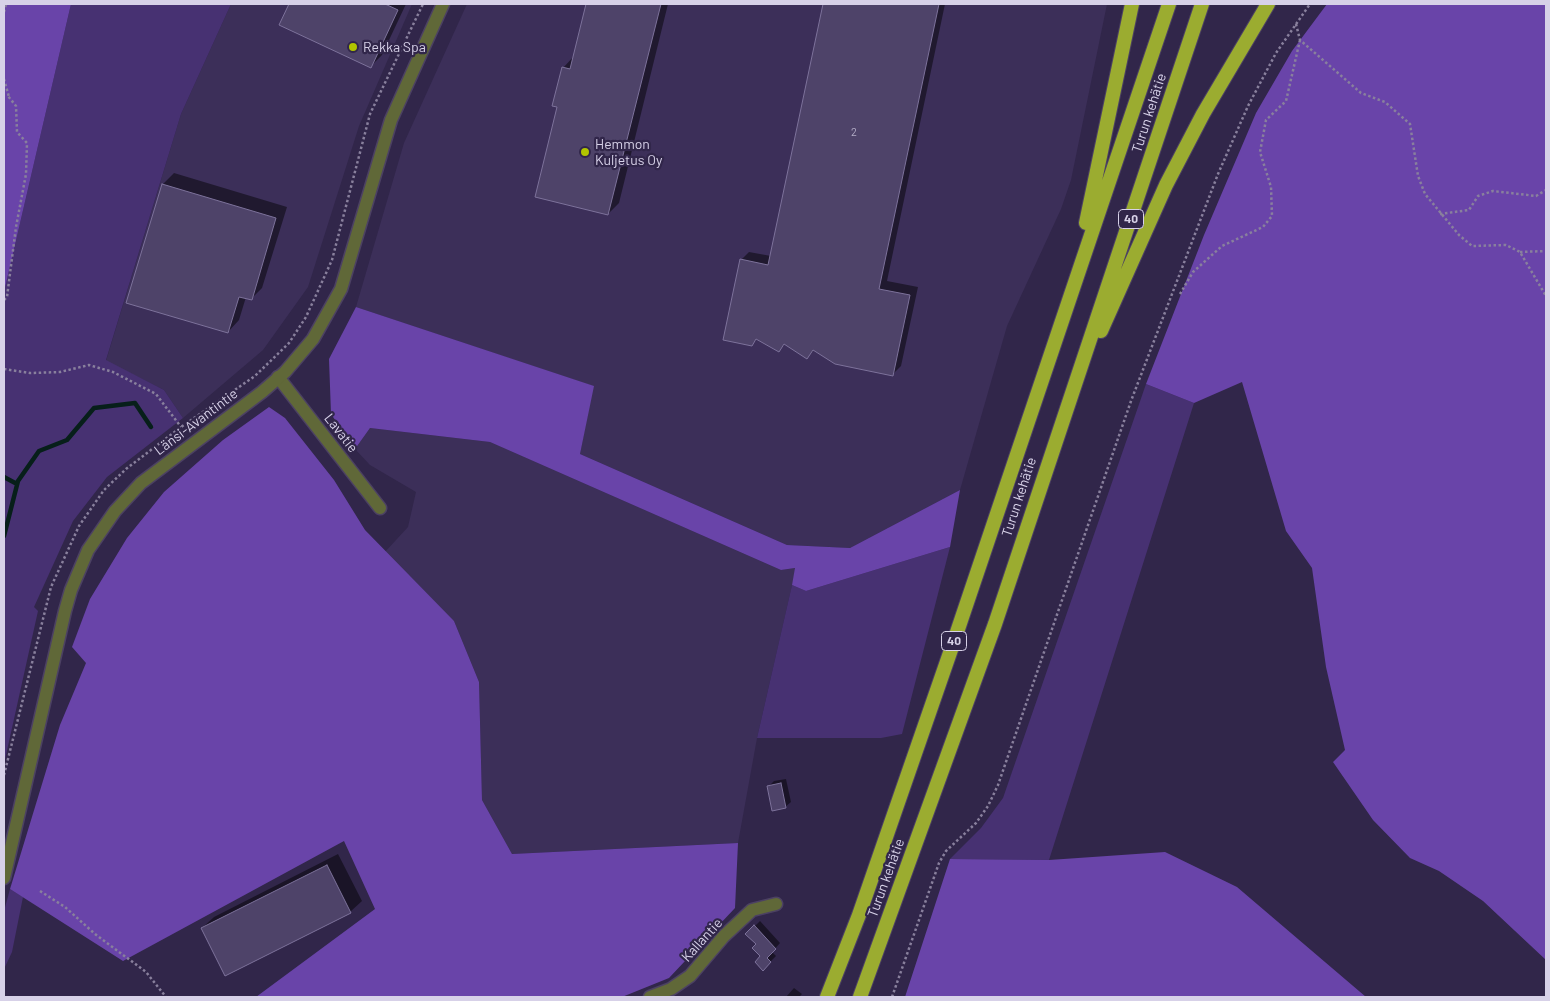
<!DOCTYPE html>
<html>
<head>
<meta charset="utf-8">
<style>
  body { margin:0 }
  #map { position:relative; width:1550px; height:1001px; overflow:hidden; background:#31264a; font-family:Barlow,sans-serif }
  canvas { display:block }
  .frame { position:absolute; inset:0; border:5px solid #d7d1e8; pointer-events:none }
</style>
</head>
<body>
<div id="map">
<canvas width="1550" height="1001"></canvas>
<div class="frame"></div>
</div>
<script>
const c = document.querySelector('canvas').getContext('2d');
c.lineJoin = 'round';
function paint(path, color) { c.fillStyle = color; c.fill(path, 'evenodd'); }
const poly = rows => new Path2D(rows.map(r => 'M' + r).join(''));
function stroke(path, color, width, dash) { c.strokeStyle = color; c.lineWidth = width; c.lineCap = dash ? 'butt' : 'round'; c.setLineDash(dash || []); c.stroke(path); }
function write(font, color, halo, rows, align = 'center') {
  c.font = font + ' Barlow,sans-serif'; c.lineWidth = 4.5; c.setLineDash([]); c.textBaseline = 'middle'; c.strokeStyle = halo; c.fillStyle = color; for (const [text, x, y, turn = 0] of rows) {
    c.save(); c.translate(x, y); c.rotate((+turn || 0) * Math.PI / 180); c.textAlign = isNaN(turn) ? turn : align; if (halo) c.strokeText(text, 0, 0); c.fillText(text, 0, 0); c.restore();
  }
}
paint(poly([
  [231,4,412,4,359,126,308,287,263,350,183,418,164,390,106,361,181,114],
  [467,4,1107,4,1071,180,1061,209,1007,326,960,490,850,548,787,545,580,454,593,386,356,307,404,143],
  [370,428,490,442,781,570,796,568,757,738,738,843,512,854,482,800,479,682,454,621,385,552,408,527,416,492,370,465,355,449]
]), '#3c2f59');
paint(poly([
  [71,4,231,4,181,114,106,360,164,390,183,418,107,477,73,521,34,607,38,611,4,764,4,292],
  [1146,384,1194,403,1049,860,950,859,981,828,1003,798],
  [950,547,902,734,881,738,757,738,792,585,806,591],
  [10,889,23,897,12,952,4,969,4,911]
]), '#473172');
paint(poly([
  [4,4,71,4,4,292],
  [1327,4,1546,4,1546,960,1483,901,1439,871,1410,858,1373,820,1333,762,1345,750,1326,667,1312,568,1286,531,1242,382,1194,403,1146,384,1204,235,1256,113,1292,51],
  [356,307,594,386,580,454,787,545,850,548,960,490,950,547,806,591,792,585,795,568,781,570,490,442,370,428,355,449,331,414,329,359],
  [269,407,285,418,334,480,365,530,454,621,479,682,482,800,512,854,738,843,735,908,669,978,622,997,256,997,375,909,344,841,123,961,10,889,60,725,86,663,72,647,90,599,127,538,164,492,223,440],
  [1165,852,1237,887,1366,997,905,997,950,859,1049,860]
]), '#6944a9');
paint(poly([
  [290,4,406,4,382,55,371,66,281,25],
  [587,4,668,4,619,203,608,214,558,106,563,68,574,56],
  [824,4,945,4,887,281,918,287,901,366,893,374,815,349,807,357,786,343,778,351,757,339,751,345,741,260,749,252,771,256],
  [174,173,287,207,262,288,251,299,246,297,239,320,228,332,163,184],
  [786,779,791,802,785,807,768,787,774,781],
  [338,854,362,901,350,912,226,974,202,928,214,917],
  [760,921,780,943,772,952,776,956,763,969,762,956,757,944,747,934],
  [794,988,802,994,799,997,786,997]
]), '#0007');
stroke(poly([
  [4,477,17,484],
  [4,536,18,481,39,451,67,440,94,408,135,403,151,427]
]), '#071f1a', 4.5);
const building = poly([
  [289,4,385,4,398,10,371,68,279,25,289,4],
  [586,4,661,4,608,215,535,197,557,107,552,106,562,67,570,69,586,4],
  [823,4,939,4,879,289,910,295,893,376,835,364,813,350,807,359,784,344,779,352,756,339,752,346,723,340,740,259,768,265,823,4],
  [162,184,276,218,252,300,239,297,228,333,126,303,162,184],
  [781,783,786,808,772,811,767,786,781,783],
  [327,865,351,913,225,976,201,928,327,865],
  [754,925,776,949,767,958,771,962,763,971,755,962,760,956,752,948,756,944,745,934,754,925]
]);
paint(building, '#4e4369');
stroke(building, '#7d729b', 1);
const minor = poly([
  [278,377,380,508],
  [650,997,671,989,690,976,724,936,752,910,776,904]
]);
const tertiary = poly([
  [4,878,65,611,71,590,88,550,115,511,141,483,262,392,285,372,313,339,341,289,391,120,443,4]
]);
const trunk = poly([
  [1086,223,1132,4],
  [1101,331,1166,185,1203,114,1268,4],
  [827,997,859,915,953,644,1169,4],
  [860,997,995,624,1202,4]
]);
stroke(minor, '#4c4163', 15);
stroke(tertiary, '#4c4163', 15);
stroke(trunk, '#4c4163', 16);
stroke(poly([
  [4,12,6,4],
  [1296,24,1300,40,1361,93,1385,102,1410,124,1418,176,1425,194,1459,235,1472,246,1506,245,1520,252,1546,296],
  [4,79,9,97],
  [1440,214,1469,210,1478,196,1493,191,1536,196,1546,190],
  [1520,252,1546,251],
  [1180,294,1193,272,1222,246,1263,227,1272,216,1271,187,1260,152,1266,120,1286,101,1300,40],
  [4,300,7,297,16,227,26,174,27,143,17,132,16,106,8,96],
  [4,369,30,373,60,372,89,365,113,372,156,394,181,427],
  [4,775,51,587,79,526,104,490,126,469,181,427,255,376,289,343,306,317,332,260,370,114,423,4],
  [40,891,65,907,95,934,146,972,166,997],
  [892,997,939,863,946,851,976,823,988,806,998,785,1131,401,1218,174,1248,106,1276,53,1310,4]
]), '#89809d', 2.5, [2.5, 2.5]);
stroke(minor, '#606838', 12);
stroke(tertiary, '#606838', 12);
stroke(trunk, '#9bac30', 14);
for (const [x, y, r, color] of [
  [353,47,5,"#b1c500"],
  [585,152,5,"#b1c500"]
]) { const dot = new Path2D(); dot.arc(x, y, r, 0, 2 * Math.PI); c.fillStyle = color; c.fill(dot); stroke(dot, '#31264a', 2); }
write('11px', '#b5aec8', null, [
  ["2",854,132]
]);
for (const [x, y, w] of [
  [1131,219,25],
  [954,641,25]
]) { const box = new Path2D(); box.roundRect(x - w / 2, y - 9.5, w, 19, 4); c.fillStyle = '#31264a'; c.fill(box); stroke(box, '#d7d1e8', 1); }
write('bold 12px', '#d7d1e8', null, [
  ["40",1131,219],
  ["40",954,641]
]);
write('14px', '#d7d1e8', '#31264a', [
  ["Rekka Spa",363,47],
  ["Hemmon",595,144],
  ["Kuljetus Oy",595,160]
], 'left');
write('14px', '#d7d1e8', '#31264a', [
  ["Turun kehätie",1149,113,-72],
  ["Länsi-Avantintie",196,422,-37],
  ["Lavatie",341,433,52],
  ["Turun kehätie",1019,497,-72],
  ["Turun kehätie",886,878,-70],
  ["Kallantie",702,940,-48]
]);
</script>
</body>
</html>
